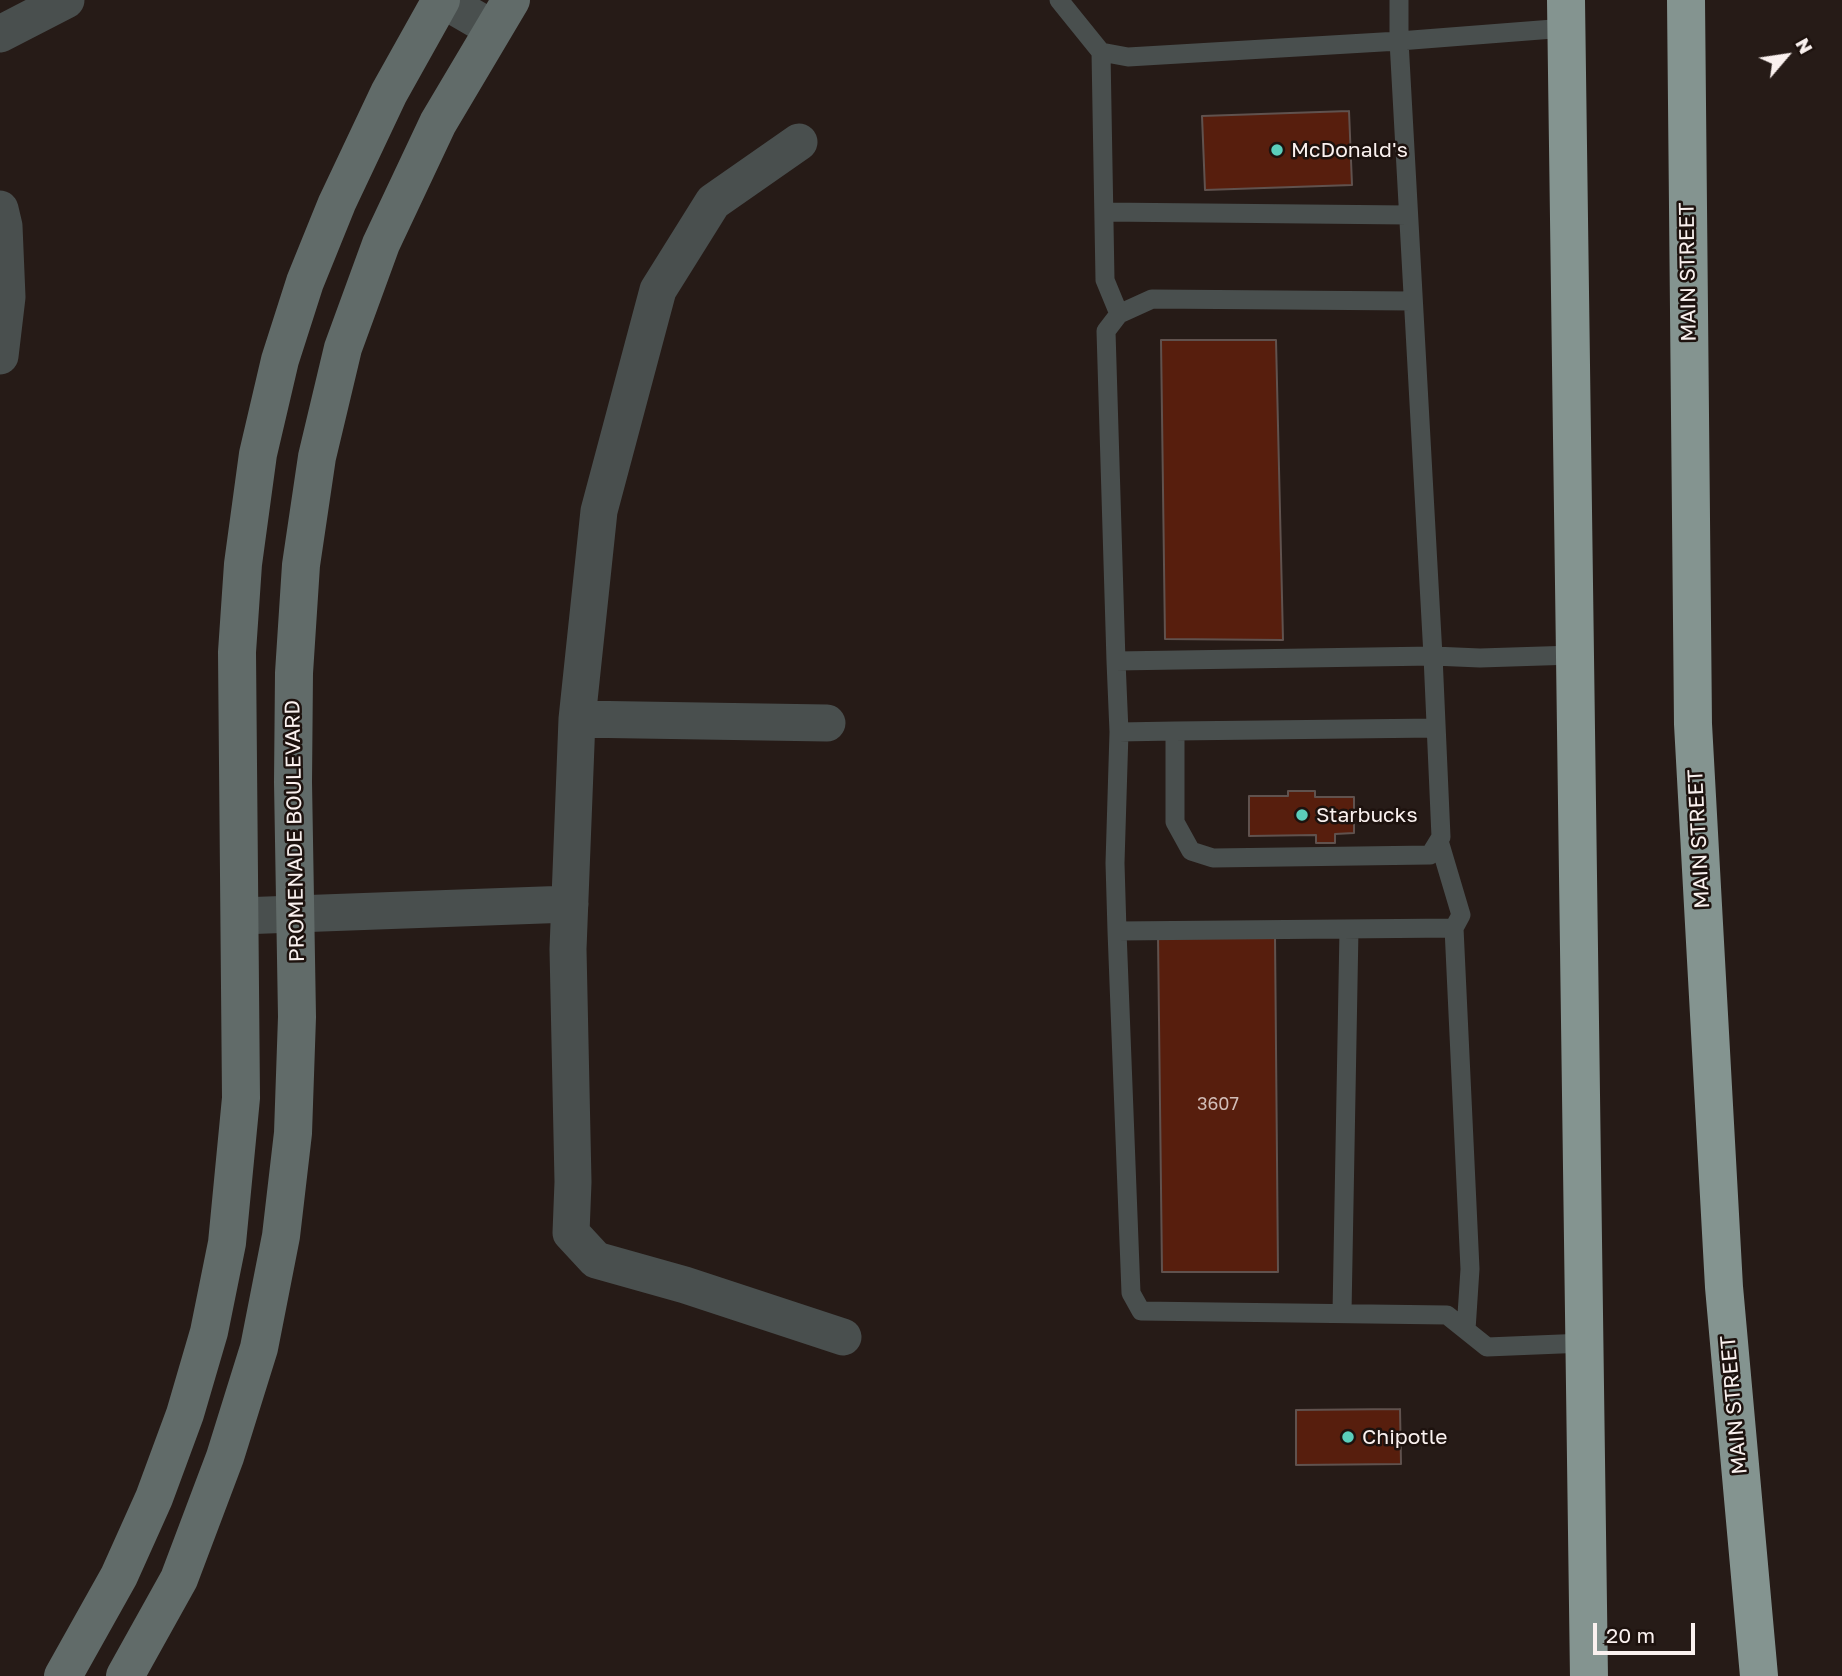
<!DOCTYPE html>
<html>
<head>
<meta charset="utf-8">
<style>
  body { margin:0 }
  #map { position:relative; width:1842px; height:1676px; overflow:hidden; background:#261b17; font-family:"Golos Text",sans-serif }
  canvas { display:block }
  .north { position:absolute; left:1751px; top:21px; width:70px; height:70px; -webkit-text-stroke:5px #1d120e; paint-order:stroke; rotate:61deg; font-size:19px; font-weight:700; line-height:28px; text-align:center; color:#faf1ef }
  .north::after { content:''; display:block; margin:auto; width:24px; height:32px; background:#faf1ef; clip-path:polygon(50% 0,100% 100%,50% 72%,0 100%) }
  .scale { position:absolute; left:1593px; top:1623px; width:102px; height:32px; box-sizing:border-box; border:4px solid #faf1ef; border-top:0; padding-left:9px; font-size:21px; line-height:24px; white-space:nowrap; color:#faf1ef; -webkit-text-stroke:5px #1d120e; paint-order:stroke }
</style>
</head>
<body>
<div id="map">
<canvas width="1842" height="1676"></canvas>
<div class="north">N</div>
<div class="scale">20 m</div>
</div>
<script>
const c = document.querySelector('canvas').getContext('2d');
c.lineJoin = 'round';
function paint(path, color) { c.fillStyle = color; c.fill(path, 'evenodd'); }
const poly = rows => new Path2D(rows.map(r => 'M' + r).join(''));
function stroke(path, color, width, dash) { c.strokeStyle = color; c.lineWidth = width; c.lineCap = dash ? 'butt' : 'round'; c.setLineDash(dash || []); c.stroke(path); }
function write(font, color, halo, rows, align = 'center') {
  c.font = font + ' "Golos Text",sans-serif'; c.lineWidth = 5; c.setLineDash([]); c.textBaseline = 'middle'; c.strokeStyle = halo; c.fillStyle = color; for (const [text, x, y, turn = 0] of rows) {
    c.save(); c.translate(x, y); c.rotate((+turn || 0) * Math.PI / 180); c.textAlign = isNaN(turn) ? turn : align; if (halo) c.strokeText(text, 0, 0); c.fillText(text, 0, 0); c.restore();
  }
}
const building = poly([
  [1349,111,1352,185,1205,190,1202,116,1349,111],
  [1161,340,1276,340,1283,640,1165,639,1161,340],
  [1288,791,1315,791,1315,797,1354,797,1354,833,1335,834,1335,843,1316,843,1316,835,1249,836,1249,796,1288,796,1288,791],
  [1158,936,1275,936,1278,1272,1162,1272,1158,936],
  [1400,1409,1401,1464,1296,1465,1296,1410,1400,1409]
]);
paint(building, '#571e0d');
stroke(building, '#60524e', 2);
stroke(poly([
  [1059,0,1101,52,1105,280,1119,314],
  [1399,0,1399,41,1566,28],
  [1101,52,1128,57,1399,41,1433,656,1480,658,1574,655],
  [1104,212,1408,215],
  [1116,661,1433,656,1441,837,1430,855,1213,858,1191,851,1175,822,1175,731,1119,732,1116,661,1106,331,1119,314,1152,299,1413,301],
  [1175,731,1436,728],
  [1119,732,1115,863,1117,931,1131,1293,1141,1311,1447,1315,1487,1347,1585,1343],
  [1454,928,1470,1269,1466,1330],
  [1117,931,1454,928,1461,915,1439,841],
  [1342,1313,1349,929]
]), '#494f4e', 19);
stroke(poly([
  [443,0,493,29],
  [0,34,66,0],
  [799,142,713,202,658,290,599,511,577,719,568,949,573,1182,571,1233,596,1260,685,1285,843,1337],
  [0,209,4,226,7,297,0,356],
  [577,719,827,723],
  [240,916,570,904]
]), '#494f4e', 37);
stroke(poly([
  [63,1676,119,1576,154,1498,185,1414,209,1332,227,1243,241,1098,237,652,243,564,258,454,280,360,305,282,337,203,389,93,441,0],
  [125,1676,179,1579,225,1457,259,1348,281,1236,293,1133,297,1017,293,782,294,673,301,565,317,457,343,348,381,244,438,123,511,0]
]), '#616b69', 38);
stroke(poly([
  [1566,0,1589,1676],
  [1686,0,1693,724,1724,1287,1759,1676]
]), '#849490', 38);
for (const [x, y, r, color] of [
  [1277,150,7,"#5bcebb"],
  [1302,815,7,"#5bcebb"],
  [1348,1437,7,"#5bcebb"]
]) { const dot = new Path2D(); dot.arc(x, y, r, 0, 2 * Math.PI); c.fillStyle = color; c.fill(dot); stroke(dot, '#1d120e', 2.5); }
write('18px', '#d1bcb6', null, [
  ["3607",1218,1104]
]);
write('21px', '#faf1ef', '#1d120e', [
  ["McDonald's",1291,150],
  ["Starbucks",1316,815],
  ["Chipotle",1362,1437]
], 'left');
write('21px', '#faf1ef', '#1d120e', [
  ["MAIN STREET",1688,272,-91],
  ["PROMENADE BOULEVARD",295,831,-91],
  ["MAIN STREET",1699,839,-93],
  ["MAIN STREET",1734,1405,-95]
]);
</script>
</body>
</html>
